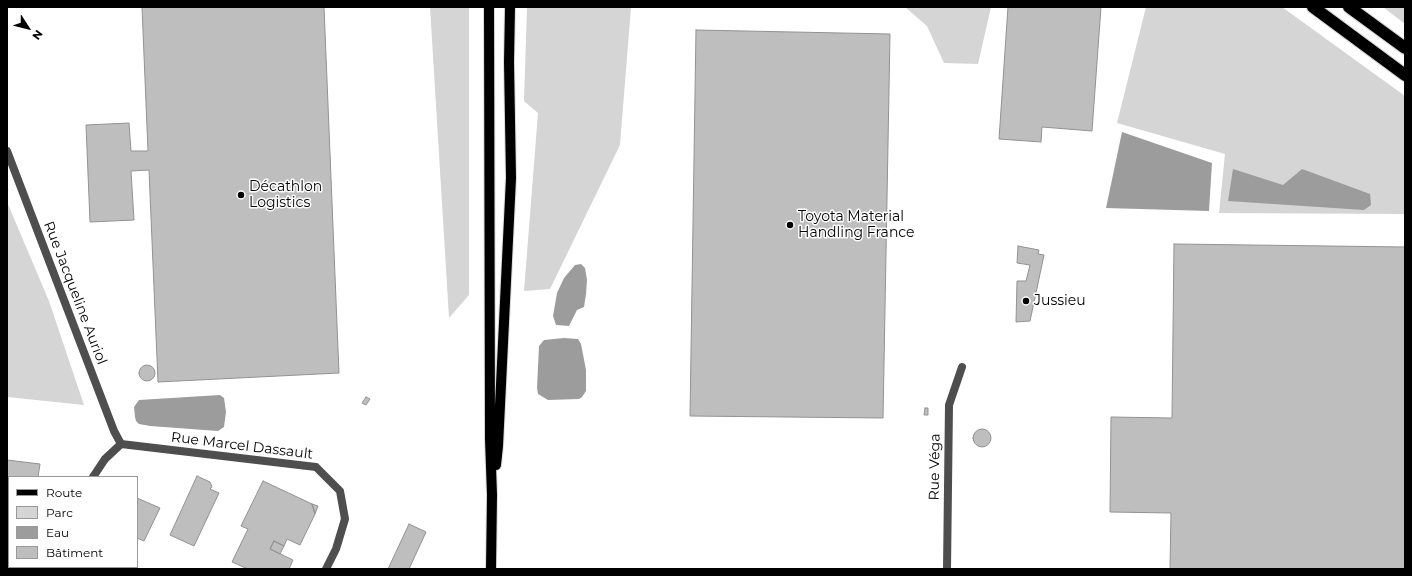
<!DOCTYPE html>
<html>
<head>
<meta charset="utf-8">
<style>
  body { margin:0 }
  #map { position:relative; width:1412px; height:576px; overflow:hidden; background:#fff; font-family:Montserrat,sans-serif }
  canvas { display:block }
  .frame { position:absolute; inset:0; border:8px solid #000; pointer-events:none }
  .legend { position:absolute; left:8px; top:476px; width:130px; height:92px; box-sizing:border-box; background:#fff; border:1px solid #999; margin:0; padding:5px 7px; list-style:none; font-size:12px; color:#000 }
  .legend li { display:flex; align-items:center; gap:8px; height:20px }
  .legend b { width:20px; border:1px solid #999 }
  .north { position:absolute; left:8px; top:8px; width:40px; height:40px; -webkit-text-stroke:3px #fff; paint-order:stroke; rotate:126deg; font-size:11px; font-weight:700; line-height:16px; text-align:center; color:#000 }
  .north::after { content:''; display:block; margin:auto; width:14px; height:18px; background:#000; clip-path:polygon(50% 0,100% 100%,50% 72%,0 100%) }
</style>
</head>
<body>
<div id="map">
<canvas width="1412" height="576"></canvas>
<div class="frame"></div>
<ul class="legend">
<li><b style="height:5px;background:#000"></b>Route</li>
<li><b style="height:11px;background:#d5d5d5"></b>Parc</li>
<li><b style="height:11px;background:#9c9c9c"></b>Eau</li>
<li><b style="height:11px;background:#bebebe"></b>Bâtiment</li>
</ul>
<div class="north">N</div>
</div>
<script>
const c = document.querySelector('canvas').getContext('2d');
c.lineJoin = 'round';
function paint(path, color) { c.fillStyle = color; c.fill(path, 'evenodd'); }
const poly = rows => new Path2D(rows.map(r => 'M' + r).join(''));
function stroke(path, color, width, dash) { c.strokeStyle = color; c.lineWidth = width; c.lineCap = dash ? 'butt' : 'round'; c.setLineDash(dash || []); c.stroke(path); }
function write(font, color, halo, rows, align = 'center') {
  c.font = font + ' Montserrat,sans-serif'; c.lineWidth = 3; c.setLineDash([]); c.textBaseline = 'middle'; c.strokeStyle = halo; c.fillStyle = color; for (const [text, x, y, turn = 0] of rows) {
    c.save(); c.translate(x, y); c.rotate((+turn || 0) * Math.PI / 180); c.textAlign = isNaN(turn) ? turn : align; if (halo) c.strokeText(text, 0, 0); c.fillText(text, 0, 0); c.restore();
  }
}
paint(poly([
  [430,7,469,7,469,295,449,318],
  [527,7,631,7,620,145,550,289,524,291,538,113,524,101],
  [905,7,991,7,978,64,944,63,927,26],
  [1146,7,1282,7,1405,96,1405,214,1219,213,1225,154,1117,123],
  [1383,7,1405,7,1405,24],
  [7,202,49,301,84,405,7,397]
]), '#d5d5d5');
paint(poly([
  [1122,132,1212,163,1209,211,1106,208],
  [1233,169,1283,185,1302,169,1370,194,1371,205,1364,210,1228,201],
  [581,264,585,268,587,280,586,294,584,307,577,310,569,326,556,325,553,316,557,293,564,278,575,265],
  [564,338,578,339,581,344,586,370,586,391,582,397,579,399,548,400,538,394,537,388,539,346,544,340],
  [220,395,224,398,226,412,224,427,218,431,150,426,139,424,136,421,135,417,134,407,139,400]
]), '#9c9c9c');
const building = poly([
  [142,7,324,7,339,373,158,382,149,170,131,171,134,220,90,222,86,125,129,123,131,151,148,151,142,7],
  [1008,7,1101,7,1092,131,1042,127,1041,142,999,139,1008,7],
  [696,30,890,34,883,418,690,416,696,30],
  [1174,244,1405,247,1405,569,1170,569,1171,513,1110,512,1111,417,1172,418,1174,244],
  [1018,246,1039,250,1038,254,1044,255,1030,321,1016,322,1017,281,1026,281,1030,265,1017,263,1018,246],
  '139 373a8 8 0 1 1 16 0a8 8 0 1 1-16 0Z',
  [366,397,370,399,366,405,362,403,366,397],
  [925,408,928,408,928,415,924,415,925,408],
  '973 438a9 9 0 1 1 18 0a9 9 0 1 1-18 0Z',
  [7,460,40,464,38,477,9,477,9,500,7,499,7,460],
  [197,476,210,482,212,487,210,489,219,493,194,546,170,535,197,476],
  [263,481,312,504,315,514,300,545,287,539,284,546,274,541,270,549,293,560,289,569,248,569,232,562,248,529,241,526,263,481],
  [137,498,160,508,144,541,137,538,137,498],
  [312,504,318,506,315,514,312,504],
  [409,524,426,532,409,569,388,569,409,524],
  [274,541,284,546,280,554,270,549,274,541]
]);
paint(building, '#bebebe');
stroke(building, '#929292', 1);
const primary = poly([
  [489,7,490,439,492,495,491,569],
  [496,465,498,446,511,178,509,62,510,7]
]);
const highway = poly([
  [1313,7,1405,75],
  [1349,7,1405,48]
]);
stroke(primary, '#dbdbdb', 12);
stroke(highway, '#dbdbdb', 14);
stroke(poly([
  [7,151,114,431,121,444],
  [121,444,316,467,340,491,345,519,336,549,326,569],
  [93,477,105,459,121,444],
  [42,569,43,567],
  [947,569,949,405,962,367]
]), '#4e4e4e', 8);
stroke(primary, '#000', 10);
stroke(highway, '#000', 12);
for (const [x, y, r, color] of [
  [241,195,4,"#000"],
  [790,225,4,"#000"],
  [1026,301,4,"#000"]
]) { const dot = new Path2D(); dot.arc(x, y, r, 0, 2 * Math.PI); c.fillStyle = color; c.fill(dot); stroke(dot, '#fff', 1.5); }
write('14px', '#000', '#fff', [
  ["Décathlon",249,187],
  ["Logistics",249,203],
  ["Toyota Material",798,217],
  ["Handling France",798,233],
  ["Jussieu",1034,301]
], 'left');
write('14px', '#000', '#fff', [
  ["Rue Jacqueline Auriol",75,293,69],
  ["Rue Marcel Dassault",242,446,7],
  ["Rue Véga",935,467,-89]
]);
</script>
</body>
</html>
